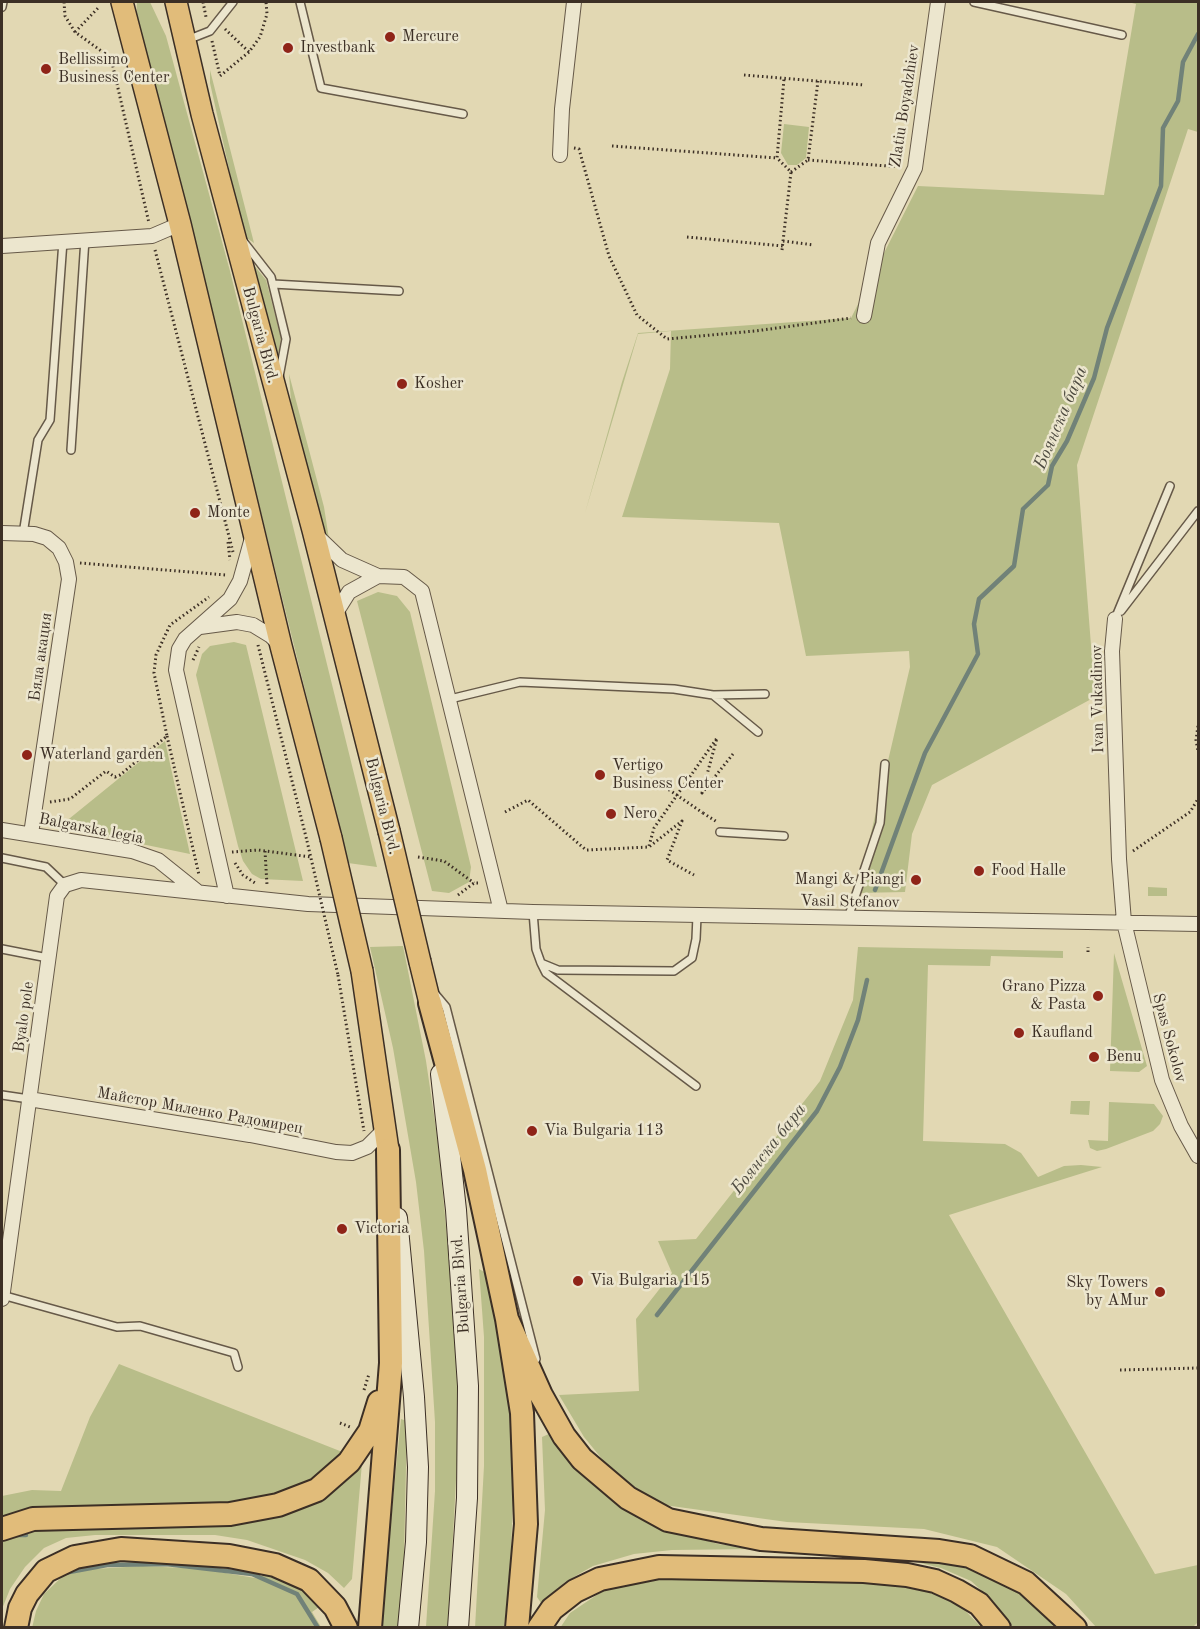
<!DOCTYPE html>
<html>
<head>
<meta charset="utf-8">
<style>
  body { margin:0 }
  #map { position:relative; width:1200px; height:1629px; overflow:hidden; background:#e2d8b3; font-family:"Old Standard TT",serif }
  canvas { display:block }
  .frame { position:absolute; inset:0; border:3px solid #3c2f25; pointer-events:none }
</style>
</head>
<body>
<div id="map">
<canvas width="1200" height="1629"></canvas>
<div class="frame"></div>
</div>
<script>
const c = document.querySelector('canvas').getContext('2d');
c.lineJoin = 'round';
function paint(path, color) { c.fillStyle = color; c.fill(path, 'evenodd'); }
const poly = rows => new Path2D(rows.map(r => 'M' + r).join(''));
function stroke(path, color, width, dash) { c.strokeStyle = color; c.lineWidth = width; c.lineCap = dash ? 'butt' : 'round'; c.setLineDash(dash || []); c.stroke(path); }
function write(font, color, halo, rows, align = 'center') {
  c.font = font + ' "Old Standard TT",serif'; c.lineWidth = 5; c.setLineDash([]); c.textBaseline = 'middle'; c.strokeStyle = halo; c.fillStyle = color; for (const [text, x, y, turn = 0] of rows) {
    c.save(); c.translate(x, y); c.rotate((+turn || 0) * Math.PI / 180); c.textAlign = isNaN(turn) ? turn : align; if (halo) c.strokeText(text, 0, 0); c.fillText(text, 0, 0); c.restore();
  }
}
paint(poly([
  [137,2,150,2,166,36,230,271,377,867,348,863,183,198,136,21],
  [1128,2,1198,2,1198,132,1188,129,1077,465,1095,697,932,785,912,834,905,892,857,893,910,667,909,651,806,656,779,523,622,517,670,369,671,331,638,334,585,513,622,382,638,333,851,318,918,186,1104,195,1136,4],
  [210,70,254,243,244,236,210,83],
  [784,124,809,127,806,158,797,165,788,165,781,153],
  [249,259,266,280,281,338,276,366],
  [289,374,324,507,329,539,319,520,292,416],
  [378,592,397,596,410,612,471,867,469,882,449,893,432,891,357,601],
  [234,642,246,645,303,881,261,879,252,874,243,861,238,846,196,675,202,654,210,646],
  [165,741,190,854,59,827],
  [1148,887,1167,888,1167,896,1148,896],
  [403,946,426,1061,438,1142,453,1300,458,1397,457,1462,448,1627,426,1627,435,1491,435,1422,424,1251,416,1182,393,1048,370,947],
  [858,947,1063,951,1063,958,991,956,990,966,928,965,923,1141,1005,1144,1021,1153,1038,1177,1064,1166,1081,1165,1102,1167,949,1215,1155,1574,1198,1565,1198,1622,1192,1628,1096,1627,1066,1594,997,1547,924,1529,787,1522,664,1505,616,1476,584,1437,559,1395,639,1391,636,1319,672,1273,658,1241,696,1239,820,1081,853,1000],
  [1114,953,1147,1066,1139,1072,1110,1071],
  [1071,1101,1090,1101,1089,1115,1070,1114],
  [1109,1102,1154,1104,1163,1116,1160,1124,1153,1131,1106,1149,1097,1151,1090,1148,1088,1140,1108,1141],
  [479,1269,486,1273,495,1310,510,1416,514,1472,510,1576,504,1627,475,1628,484,1466,484,1337],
  [119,1364,345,1453,313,1478,287,1492,253,1501,214,1506,59,1508,20,1511,2,1516,2,1496,32,1490,61,1491,90,1417],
  [401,1419,407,1421,403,1602,400,1627,380,1628],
  [551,1433,566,1458,592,1484,622,1506,686,1534,718,1544,758,1549,672,1550,634,1554,593,1566,565,1582,541,1603,537,1597,545,1510,542,1437],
  [362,1463,352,1579,344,1588,328,1573,305,1560,247,1540,215,1535,95,1535,66,1538,44,1548,25,1567,10,1589,2,1609,2,1539,27,1529,201,1525],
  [887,1555,964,1564,1020,1591,1059,1627,1013,1627,993,1601,971,1581,941,1568],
  [143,1566,202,1569,261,1579,264,1571,302,1585,322,1605,312,1612,321,1627,32,1628,36,1611,44,1594,64,1575,77,1570],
  [667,1575,893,1581,927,1588,956,1601,981,1627,560,1628,570,1613,613,1584]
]), '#b8bd89');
stroke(poly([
  [875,890,925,753,978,654,974,624,979,599,1014,566,1023,509,1048,485,1052,466,1067,441,1094,378,1107,328,1161,186,1163,128,1178,101,1183,62,1198,34],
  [657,1315,817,1111,840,1067,858,1020,867,980],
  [16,1535,26,1535],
  [64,1573,107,1565,166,1564,252,1574,297,1594,318,1628]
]), '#718278', 4.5);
const service = poly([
  [300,2,321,88,463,114],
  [974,2,1122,35],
  [2,7,3,2],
  [187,40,210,31,233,2],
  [243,241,271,277,286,339,279,377],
  [273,284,399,291],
  [71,450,85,239],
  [23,534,38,440,50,420,63,241],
  [1121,611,1198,511],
  [1115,619,1170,486],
  [713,695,765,694],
  [450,699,520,682,674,689,713,695,758,732],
  [720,832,784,836],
  [2,858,46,867,65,885],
  [533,912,536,949,541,963,558,970,674,971,692,958,696,939,697,916],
  [848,918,880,823,885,764],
  [2,949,48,958],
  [541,963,546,973,696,1086],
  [436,995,446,1007,536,1359],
  [2,1095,29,1099],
  [2,1295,117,1327,140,1326,234,1353,238,1367]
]);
const minor = poly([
  [560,155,562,109,574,2],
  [2,246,152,236,180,224],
  [864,316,878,243,915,168,938,2],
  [2,533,34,534,47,538,59,548,66,562,69,579,31,834],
  [316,535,342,560,378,576],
  [334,616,349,592,378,576,404,577,422,591,501,911],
  [1115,619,1112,651,1119,859,1124,922,1162,1080,1181,1126,1198,1156],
  [200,627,237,622,253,625,271,636,281,646],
  [2,830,132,851,158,860,198,892],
  [227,896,176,670,179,649,185,639,230,599,240,581,252,538],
  [29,1099,250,1135,336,1152,352,1153,367,1147,385,1129],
  [2,1299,57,896,65,885,81,880,308,904,533,912,1198,924]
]);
const secondary = poly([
  [441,1074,456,1210,468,1386,467,1498,458,1628],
  [397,1218,414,1397,418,1467,416,1542,408,1628]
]);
const primary = poly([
  [122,2,180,224,281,646,331,838],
  [176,2,202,114,313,530,389,831],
  [420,962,430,1003],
  [362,971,388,1150]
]);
const trunk = poly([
  [430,1003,475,1170,507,1319,522,1413,526,1524,517,1628],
  [507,1319,541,1395,564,1436,582,1459,628,1498,668,1520,761,1539,939,1551,970,1556,1026,1583,1075,1628],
  [2,1529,33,1519,230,1514,278,1505,317,1490,349,1462,370,1431,379,1402],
  [16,1628,20,1608,27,1594,46,1571,75,1557,121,1549,229,1556,275,1565,309,1580,335,1607,346,1628],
  [370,1628,391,1363,388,1150],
  [539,1628,552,1609,575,1591,600,1579,659,1567,864,1571,907,1575,935,1581,957,1591,979,1604,999,1628]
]);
stroke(service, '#665948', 10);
stroke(minor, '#665948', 16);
stroke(secondary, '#3c2f25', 22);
stroke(primary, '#3c2f25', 24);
stroke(trunk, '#3c2f25', 26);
stroke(poly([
  [64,2,65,16,75,32,111,58,149,223],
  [203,2,206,17],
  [225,29,249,52],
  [75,32,98,8],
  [212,41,220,76,249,52,260,37,267,14,266,2],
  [744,75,864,85],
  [612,146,777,158],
  [574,148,579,149,609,256,637,315,667,339,755,331,851,318],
  [808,160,901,167],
  [791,172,808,160,818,81],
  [687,237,783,246],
  [783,241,814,245],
  [155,250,233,552],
  [782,250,791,172,777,158,784,79],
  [228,542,230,560],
  [80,563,226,575],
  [258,645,307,841],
  [193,660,199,647],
  [1198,726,1196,740,1198,751],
  [167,736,199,875],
  [50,802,70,799,106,771,115,777,120,775,167,736,154,673,156,655,170,625,209,597],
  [505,812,528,800,586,850,649,847,682,821,667,860,694,875],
  [703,813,717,822],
  [649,846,654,828,717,738,702,793,733,754],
  [265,851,267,885],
  [1133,851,1190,812,1198,799],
  [232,852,258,850,311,857],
  [418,857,444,861,474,883],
  [235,863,243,875,255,883],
  [458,895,474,883,480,883],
  [1088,952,1088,947],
  [338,975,364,1131],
  [1120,1370,1198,1368],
  [364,1390,369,1374],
  [340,1423,350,1427]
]), '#3c2f25', 3, [1.5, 3]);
stroke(service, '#ece6ce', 7);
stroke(minor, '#ece6ce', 14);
stroke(secondary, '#ece6ce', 20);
stroke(primary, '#e1bc7a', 21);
stroke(trunk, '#e1bc7a', 22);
const primaryBridge = poly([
  [389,831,420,962],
  [331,838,362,971]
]);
stroke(primaryBridge, '#3c2f25', 24, []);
stroke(poly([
  [665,787,703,813],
  [307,841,338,975]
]), '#3c2f25', 3, [1.5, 3]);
stroke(primaryBridge, '#e1bc7a', 21);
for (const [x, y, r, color] of [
  [390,37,6,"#8f2418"],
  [288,48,6,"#8f2418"],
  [46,69,6,"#8f2418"],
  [402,384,6,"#8f2418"],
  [195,513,6,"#8f2418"],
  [27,755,6,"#8f2418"],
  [600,775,6,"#8f2418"],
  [611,814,6,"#8f2418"],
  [979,871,6,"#8f2418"],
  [916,880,6,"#8f2418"],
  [1098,996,6,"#8f2418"],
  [1019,1033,6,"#8f2418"],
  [1094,1057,6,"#8f2418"],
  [532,1131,6,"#8f2418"],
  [342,1229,6,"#8f2418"],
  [578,1281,6,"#8f2418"],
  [1160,1292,6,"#8f2418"]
]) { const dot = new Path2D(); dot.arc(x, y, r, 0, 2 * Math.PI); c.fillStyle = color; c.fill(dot); stroke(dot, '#ece6ce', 2); }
write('16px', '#3c2f25', '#ece6ce', [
  ["Mercure",402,37],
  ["Investbank",300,48],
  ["Bellissimo",58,60],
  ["Business Center",58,78],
  ["Kosher",414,384],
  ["Monte",207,513],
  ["Waterland garden",39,755],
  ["Vertigo",612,766],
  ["Business Center",612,784],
  ["Nero",623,814],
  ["Food Halle",991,871],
  ["Mangi & Piangi",904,880,"right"],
  ["Grano Pizza",1086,987,"right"],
  ["& Pasta",1086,1005,"right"],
  ["Kaufland",1031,1033],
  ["Benu",1106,1057],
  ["Via Bulgaria 113",544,1131],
  ["Victoria",354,1229],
  ["Via Bulgaria 115",590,1281],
  ["Sky Towers",1148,1283,"right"],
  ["by AMur",1148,1301,"right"]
], 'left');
write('16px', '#3c2f25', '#ece6ce', [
  ["Zlatiu Boyadzhiev",905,106,-81],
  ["Bulgaria Blvd.",260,335,75],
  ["Бяла акация",41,657,-82],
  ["Ivan Vukadinov",1098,699,-91],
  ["Bulgaria Blvd.",382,806,76],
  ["Balgarska legia",91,829,11],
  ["Vasil Stefanov",850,902,1],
  ["Byalo pole",24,1017,-82],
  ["Spas Sokolov",1169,1038,75],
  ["Майстор Миленко Радомирец",200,1111,10],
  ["Bulgaria Blvd.",461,1284,-94]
]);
write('italic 18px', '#4e4b41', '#ece6ce', [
  ["Боянска бара",1061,418,-67],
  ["Боянска бара",769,1149,-52]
]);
</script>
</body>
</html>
